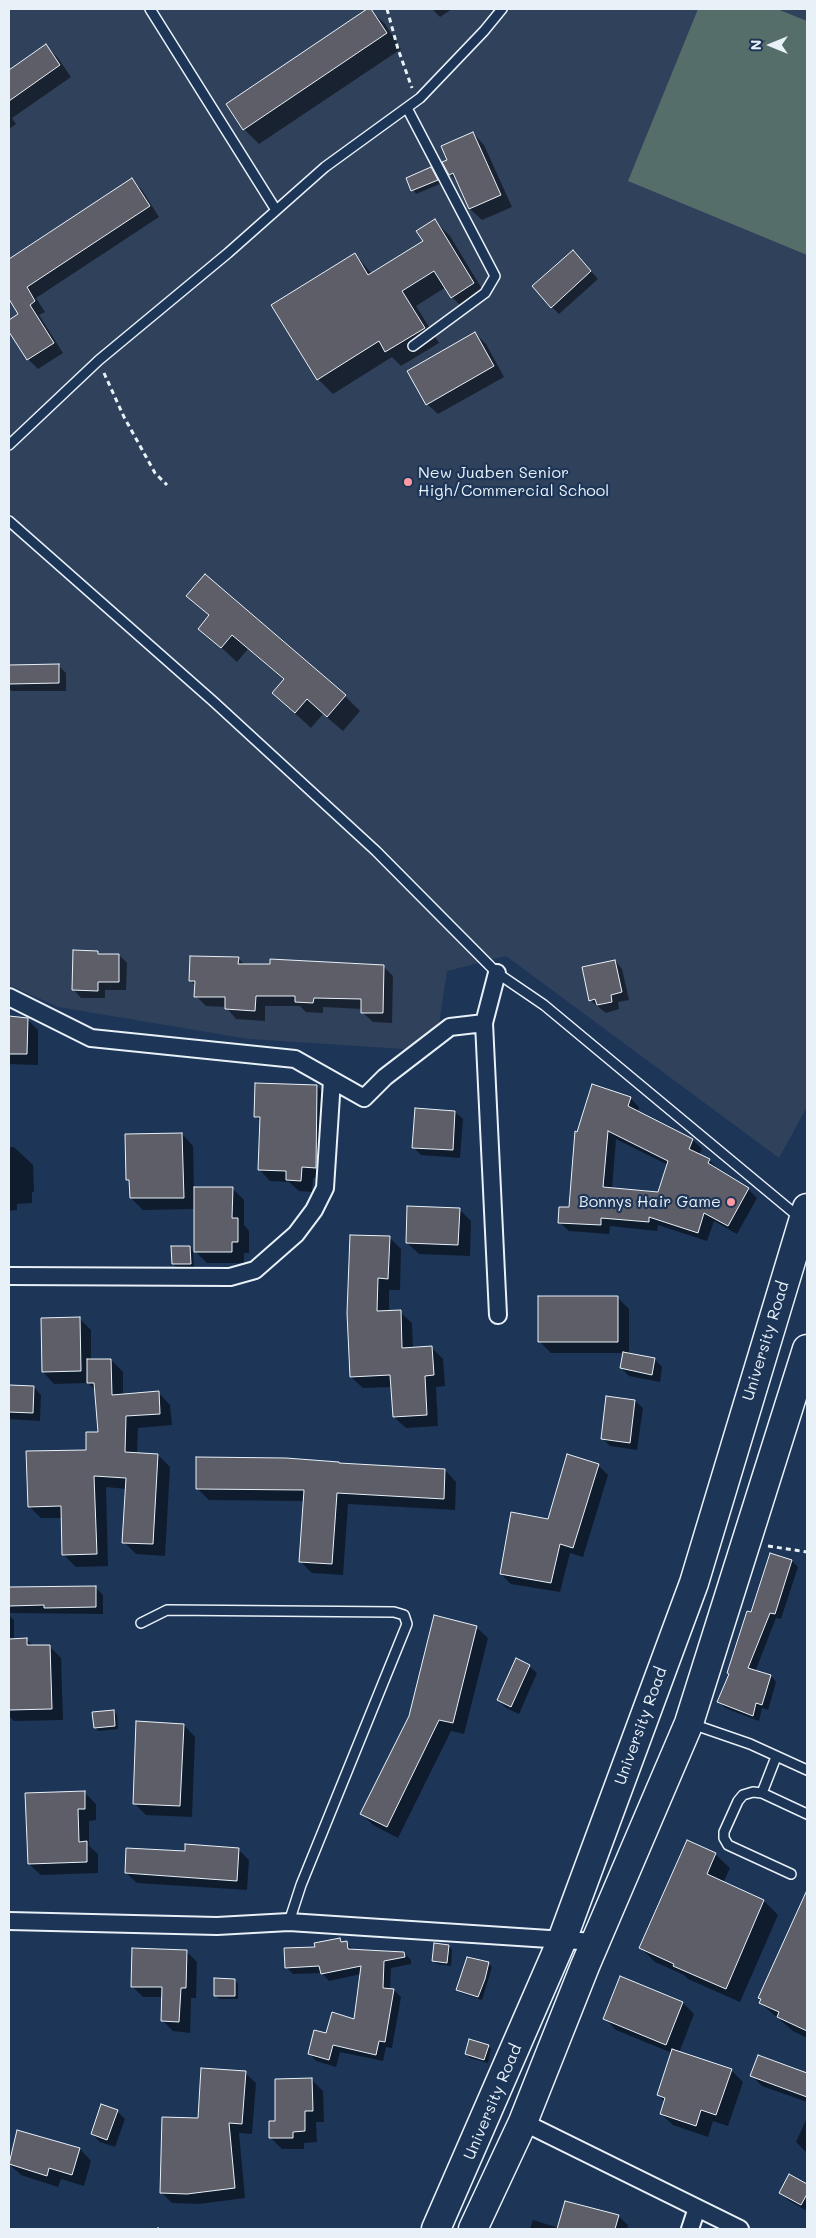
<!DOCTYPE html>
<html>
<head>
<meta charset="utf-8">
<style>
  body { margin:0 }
  #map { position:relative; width:816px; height:2238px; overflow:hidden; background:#1d3557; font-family:Mali,sans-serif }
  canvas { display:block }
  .frame { position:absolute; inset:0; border:10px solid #e8f1f8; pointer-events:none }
  .north { position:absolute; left:746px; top:20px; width:50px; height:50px; -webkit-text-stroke:4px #1d3557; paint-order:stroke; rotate:270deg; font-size:14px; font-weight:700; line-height:20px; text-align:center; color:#e8f1f8 }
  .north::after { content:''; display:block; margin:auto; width:18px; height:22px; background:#e8f1f8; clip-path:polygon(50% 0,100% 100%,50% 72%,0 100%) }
</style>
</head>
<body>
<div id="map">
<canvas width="816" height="2238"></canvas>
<div class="frame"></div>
<div class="north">N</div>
</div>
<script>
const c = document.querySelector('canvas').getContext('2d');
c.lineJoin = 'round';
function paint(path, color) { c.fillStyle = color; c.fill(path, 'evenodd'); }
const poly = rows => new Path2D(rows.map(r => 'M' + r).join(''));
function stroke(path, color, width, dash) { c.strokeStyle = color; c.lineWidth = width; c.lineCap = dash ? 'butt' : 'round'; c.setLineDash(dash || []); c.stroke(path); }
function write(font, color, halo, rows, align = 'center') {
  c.font = font + ' Mali,sans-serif'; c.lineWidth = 4.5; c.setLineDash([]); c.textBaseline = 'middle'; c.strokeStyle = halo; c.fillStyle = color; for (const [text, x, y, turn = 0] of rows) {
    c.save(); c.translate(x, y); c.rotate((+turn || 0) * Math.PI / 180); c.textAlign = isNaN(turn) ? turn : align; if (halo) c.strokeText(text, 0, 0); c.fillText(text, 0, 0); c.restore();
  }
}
paint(poly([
  [9,9,807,9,807,1107,779,1158,506,956,447,971,435,1051,249,1039,58,1007,9,985]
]), '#30415c');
paint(poly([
  [698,9,777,9,807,21,807,255,628,181]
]), '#556e6a');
paint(poly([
  [369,9,385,24,401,49,259,144,244,129,227,104],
  [432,9,452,9,440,17],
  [46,46,58,58,71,77,12,118,16,124,9,129,9,72],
  [473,133,484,145,512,207,482,220,470,209,458,183,450,174,449,161],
  [431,168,440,184,416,194,407,178],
  [132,180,142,190,159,217,36,298,45,312,39,315,63,353,38,369,28,359,9,329,9,322,20,314,9,297,9,256,11,259],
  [435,221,450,236,488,299,467,312,452,297,446,287,416,306,439,343,401,366,392,357,333,394,318,379,355,254,372,274,424,241],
  [580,259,598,279,559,314,552,307],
  [475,333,486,344,504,377,438,414,427,404],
  [188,596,345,696,360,711,343,731,323,714,311,728,273,693,284,680,248,649,237,662,200,628,210,616],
  [58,665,66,673,66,691,12,691,9,689,9,666],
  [97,952,101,955,119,955,127,963,126,990,105,990,105,998,81,998,74,990],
  [238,958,245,965,383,966,393,976,392,1023,373,1022,362,1012,362,1009,323,1007,323,1013,306,1012,300,1006,265,1006,265,1021,236,1019,226,1007,206,1006,196,996,196,986,190,980],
  [615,961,622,969,629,1000,618,1002,619,1009,606,1013,590,1000],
  [9,1018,27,1019,38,1030,38,1065,9,1064],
  [317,1086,328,1098,328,1179,313,1178,312,1192,299,1191,289,1182,270,1181,259,1169,261,1122,255,1116],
  [630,1098,639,1107,638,1112,693,1140,702,1149,699,1155,709,1160,718,1169,718,1171,748,1189,757,1198,737,1234,714,1221,707,1241,658,1225,657,1231,610,1226,609,1234,569,1231,559,1222,570,1208,576,1133],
  [616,1139,668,1165,659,1194,612,1189],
  [455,1112,463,1119,460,1158,421,1155,413,1147],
  [182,1134,193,1146,194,1188,232,1188,244,1200,244,1225,249,1231,249,1253,244,1253,244,1263,207,1263,195,1251,195,1209,143,1210,131,1198,131,1183,127,1179],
  [9,1147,14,1147,33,1165,34,1192,32,1192,32,1203,17,1204,17,1210,9,1211],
  [459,1209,471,1221,470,1256,419,1254,407,1243],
  [389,1237,401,1249,400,1290,389,1290,389,1312,400,1312,412,1323,413,1348,431,1347,443,1359,445,1386,436,1387,438,1426,406,1428,394,1417,392,1387,363,1388,351,1377,349,1313],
  [190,1247,193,1251,194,1267,176,1267,173,1264],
  [617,1297,629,1309,629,1354,655,1359,662,1367,660,1382,629,1376,621,1368,624,1353,551,1353,539,1341],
  [79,1318,91,1330,91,1360,111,1360,123,1372,123,1395,158,1392,170,1405,172,1425,138,1428,137,1454,158,1455,170,1467,165,1556,136,1554,124,1542,127,1489,106,1487,108,1566,76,1567,64,1555,63,1518,41,1518,29,1506,87,1451,100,1434,96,1391,88,1383,54,1384,43,1372],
  [9,1386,34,1387,41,1395,40,1421,9,1419],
  [635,1401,643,1408,637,1450,610,1446,602,1438],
  [340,1465,445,1470,456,1482,455,1510,348,1504,343,1575,312,1573,300,1561,304,1501,209,1500,197,1488],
  [598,1465,608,1475,583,1557,570,1553,560,1592,511,1584,501,1574],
  [771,1554,792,1561,798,1567,781,1619,776,1618,755,1672,771,1676,776,1682,768,1710,762,1708,759,1721,725,1708,719,1702,752,1613],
  [95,1587,103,1595,103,1614,9,1613,9,1588],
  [9,1615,14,1620,14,1640,27,1640,34,1646,49,1646,61,1658,63,1720,14,1721,9,1716],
  [476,1627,488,1638,464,1734,451,1731,398,1838,373,1825,362,1814],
  [529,1666,537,1673,519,1714,506,1708,498,1700],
  [113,1711,117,1715,118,1729,98,1731,95,1727],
  [184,1725,195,1737,192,1817,146,1815,134,1803],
  [84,1792,96,1804,96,1820,89,1821,89,1846,98,1854,98,1873,41,1875,29,1864],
  [687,1842,716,1855,730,1868,723,1883,764,1901,778,1915,740,2002,688,1979,684,1975,655,1962,641,1948],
  [239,1850,249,1860,247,1890,137,1883,126,1873,186,1852],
  [807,1893,807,2038,793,2031,760,2003,777,1957],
  [339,1939,343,1943,346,1942,353,1950,404,1953,411,1960,411,1964,391,1968,390,1990,394,1990,401,1997,392,2048,386,2047,383,2061,340,2052,336,2067,316,2061,309,2053,326,2035,355,2021,361,1974,329,1981,322,1973,293,1974,286,1967,316,1948],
  [449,1946,452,1950,451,1966,437,1964,434,1961],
  [186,1951,197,1962,196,1998,191,1998,190,2033,173,2031,162,2020,163,1997,143,1997,132,1986],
  [488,1963,492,1967,482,2000,461,1993,458,1990],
  [235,1980,238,1984,238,1999,219,1999,215,1995],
  [683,2003,694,2014,679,2053,731,2070,743,2082,728,2126,713,2121,708,2137,673,2125,661,2114,665,2102,658,2095,672,2053,616,2030,604,2018],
  [488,2046,491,2049,488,2063,470,2058,466,2054],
  [758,2057,807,2074,807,2102,762,2086,752,2076],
  [245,2073,256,2083,252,2134,239,2133,245,2198,199,2204,172,2203,162,2193,199,2119],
  [312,2080,323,2091,324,2122,316,2122,317,2142,304,2143,304,2149,282,2149,270,2137,276,2122],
  [117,2111,125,2119,115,2147,100,2142,92,2134],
  [807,2118,807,2153,796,2142],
  [18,2131,80,2149,91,2161,84,2186,61,2179,58,2187,21,2175,9,2164],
  [790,2176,807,2186,807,2211,788,2200,781,2193],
  [618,2216,628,2225,627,2229,530,2229,533,2220,559,2228]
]), '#0007');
const building = poly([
  [367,9,371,9,387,33,243,130,226,104,367,9],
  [46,44,60,65,9,101,9,70,46,44],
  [473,132,501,195,469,209,453,173,449,175,442,162,447,160,441,146,473,132],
  [431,167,438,180,411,191,406,178,431,167],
  [132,178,150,206,27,287,35,301,30,305,54,343,27,360,9,332,9,320,18,314,9,299,9,259,132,178],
  [435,219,474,283,451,298,434,271,402,291,425,328,385,352,379,341,317,380,271,305,355,253,368,275,423,241,416,231,435,219],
  [573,250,591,271,551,308,532,286,573,250],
  [475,332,494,366,426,405,407,371,475,332],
  [205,574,346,695,327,717,307,699,295,713,272,693,284,679,232,635,221,648,198,629,209,615,186,596,205,574],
  [59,664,59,683,9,684,9,665,59,664],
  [73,950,98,951,98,954,119,954,119,982,98,982,98,991,72,990,73,950],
  [190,956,239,957,238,964,270,964,270,959,384,965,383,1013,361,1013,361,999,314,998,313,1003,295,1002,295,996,256,996,255,1011,225,1009,225,997,194,997,195,981,189,981,190,956],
  [615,960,622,992,611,995,612,1002,597,1005,595,999,589,1001,582,967,615,960],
  [9,1016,28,1018,27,1054,9,1054,9,1016],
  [255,1083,317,1085,316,1168,302,1167,301,1181,286,1180,286,1171,258,1170,260,1117,254,1117,255,1083],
  [592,1084,631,1097,628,1106,693,1139,689,1149,710,1159,708,1163,749,1188,728,1226,704,1213,698,1233,649,1217,649,1222,601,1218,601,1225,558,1223,559,1207,569,1207,575,1131,577,1132,592,1084],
  [608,1131,668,1161,658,1192,603,1187,608,1131],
  [415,1108,455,1111,453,1150,412,1148,415,1108],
  [182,1133,184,1198,130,1198,129,1180,126,1180,125,1134,182,1133],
  [194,1187,233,1187,232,1218,238,1218,238,1242,232,1242,232,1252,194,1252,194,1187],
  [407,1206,460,1208,458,1245,406,1243,407,1206],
  [350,1235,390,1236,388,1279,378,1278,377,1311,401,1310,402,1348,432,1346,434,1375,425,1376,427,1415,393,1417,390,1375,350,1377,347,1313,350,1235],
  [171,1246,190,1246,191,1264,172,1264,171,1246],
  [538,1296,618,1296,618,1342,538,1342,538,1296],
  [80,1317,81,1371,42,1372,41,1318,80,1317],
  [623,1352,655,1358,652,1375,620,1368,623,1352],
  [87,1359,111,1359,112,1395,159,1391,160,1414,126,1416,125,1452,158,1454,153,1544,122,1543,126,1478,94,1476,97,1554,62,1555,61,1506,28,1507,26,1451,86,1450,86,1432,98,1432,94,1383,87,1383,87,1359],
  [9,1385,34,1386,33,1413,9,1412,9,1385],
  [606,1396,635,1400,630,1443,601,1439,606,1396],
  [567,1454,599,1464,573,1548,560,1544,551,1583,500,1574,511,1512,548,1519,567,1454],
  [196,1457,286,1458,339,1462,339,1463,445,1469,444,1499,337,1493,332,1564,299,1562,304,1490,196,1489,196,1457],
  [770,1553,792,1560,775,1614,770,1613,748,1668,771,1675,762,1705,756,1703,753,1716,717,1702,729,1674,727,1673,747,1611,751,1612,770,1553],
  [96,1586,96,1607,44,1608,44,1605,9,1606,9,1587,96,1586],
  [434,1615,477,1626,453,1723,439,1720,387,1827,360,1814,409,1716,434,1615],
  [27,1638,27,1645,50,1645,52,1709,9,1710,9,1639,27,1638],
  [516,1658,530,1665,511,1707,497,1700,516,1658],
  [114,1710,115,1726,94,1728,92,1712,114,1710],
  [136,1721,184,1724,180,1806,133,1804,136,1721],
  [85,1791,85,1809,78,1809,79,1842,87,1841,87,1862,28,1864,25,1793,85,1791],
  [687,1840,716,1853,707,1874,764,1900,726,1989,673,1966,674,1964,639,1948,687,1840],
  [185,1844,239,1848,237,1881,125,1873,126,1848,185,1851,185,1844],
  [807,1890,807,2031,777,2017,779,2012,759,2003,761,1999,758,1998,807,1890],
  [340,1938,341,1942,347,1941,348,1949,404,1952,405,1957,384,1961,383,1988,394,1989,385,2042,379,2041,376,2055,333,2045,329,2060,308,2054,314,2030,326,2033,332,2012,354,2019,361,1966,321,1974,319,1966,285,1968,284,1948,315,1947,314,1943,340,1938],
  [434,1943,449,1945,447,1963,432,1961,434,1943],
  [132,1948,187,1950,186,1988,181,1988,179,2022,161,2021,162,1987,131,1987,132,1948],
  [467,1957,489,1962,485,1979,478,1997,456,1990,467,1957],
  [620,1976,683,2002,666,2045,603,2019,620,1976],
  [214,1978,235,1979,235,1996,214,1996,214,1978],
  [469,2039,489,2045,484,2060,465,2054,469,2039],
  [672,2049,732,2069,716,2115,701,2110,696,2126,660,2114,665,2098,657,2095,672,2049],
  [758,2055,807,2073,807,2097,750,2076,758,2055],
  [201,2068,246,2071,242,2124,229,2123,235,2188,187,2194,160,2193,162,2117,198,2118,201,2068],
  [312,2078,313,2111,305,2111,305,2131,293,2132,293,2138,269,2138,269,2121,275,2121,275,2079,312,2078],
  [101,2104,118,2110,107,2140,91,2134,101,2104],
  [17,2130,80,2148,72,2175,49,2168,47,2176,9,2164,17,2130],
  [789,2174,807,2184,807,2194,801,2205,779,2193,789,2174],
  [565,2201,619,2215,615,2229,557,2229,565,2201]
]);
paint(building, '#5e5e68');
stroke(building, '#e8f1f8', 1);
const service = poly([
  [150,9,276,210],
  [407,108,495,276,485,293,413,346],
  [9,445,99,360,228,253,325,167,420,98,484,31,502,9],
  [9,521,214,702,376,851,497,973,544,1005,800,1218],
  [141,1623,167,1610,394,1612,404,1615,407,1624,301,1885,289,1922],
  [692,1724,750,1744,807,1770],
  [762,1793,776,1757],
  [791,1874,728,1845,724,1838,724,1832,738,1801,743,1795,753,1792,762,1793,807,1814]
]);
const minor = poly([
  [497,973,484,1023,498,1315],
  [9,997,91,1038,295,1059,364,1098,385,1077,450,1027,484,1023],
  [9,1276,230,1277,255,1270,296,1234,314,1210,325,1188,332,1080],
  [9,1921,217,1926,289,1922,595,1942],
  [523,2122,740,2229],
  [690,2229,697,2208]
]);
const trunk = poly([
  [436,2229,562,1940,694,1583,807,1208],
  [473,2229,523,2122,585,1966,689,1723,807,1349]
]);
stroke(service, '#e8f1f8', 12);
stroke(minor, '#e8f1f8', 20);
stroke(trunk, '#e8f1f8', 31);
stroke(poly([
  [387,9,398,49,412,88],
  [104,373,124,417,155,473,167,485],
  [768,1546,807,1552],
  [157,2228,158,2229]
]), '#e8f1f8', 3, [5, 4]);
stroke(service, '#1d3557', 9);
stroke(minor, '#1d3557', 16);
stroke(trunk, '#1d3557', 28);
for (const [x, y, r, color] of [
  [408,482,5,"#ff9aa2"],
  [731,1202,5,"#ff9aa2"]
]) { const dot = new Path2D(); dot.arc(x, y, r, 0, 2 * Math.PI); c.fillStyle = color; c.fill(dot); stroke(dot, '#1d3557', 2); }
write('16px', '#e8f1f8', '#1d3557', [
  ["New Juaben Senior",418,473],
  ["High/Commercial School",418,491],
  ["Bonnys Hair Game",721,1202,"right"]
], 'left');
write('16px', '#e8f1f8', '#1d3557', [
  ["University Road",766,1341,-73],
  ["University Road",641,1726,-70],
  ["University Road",493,2102,-67]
]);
</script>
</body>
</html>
